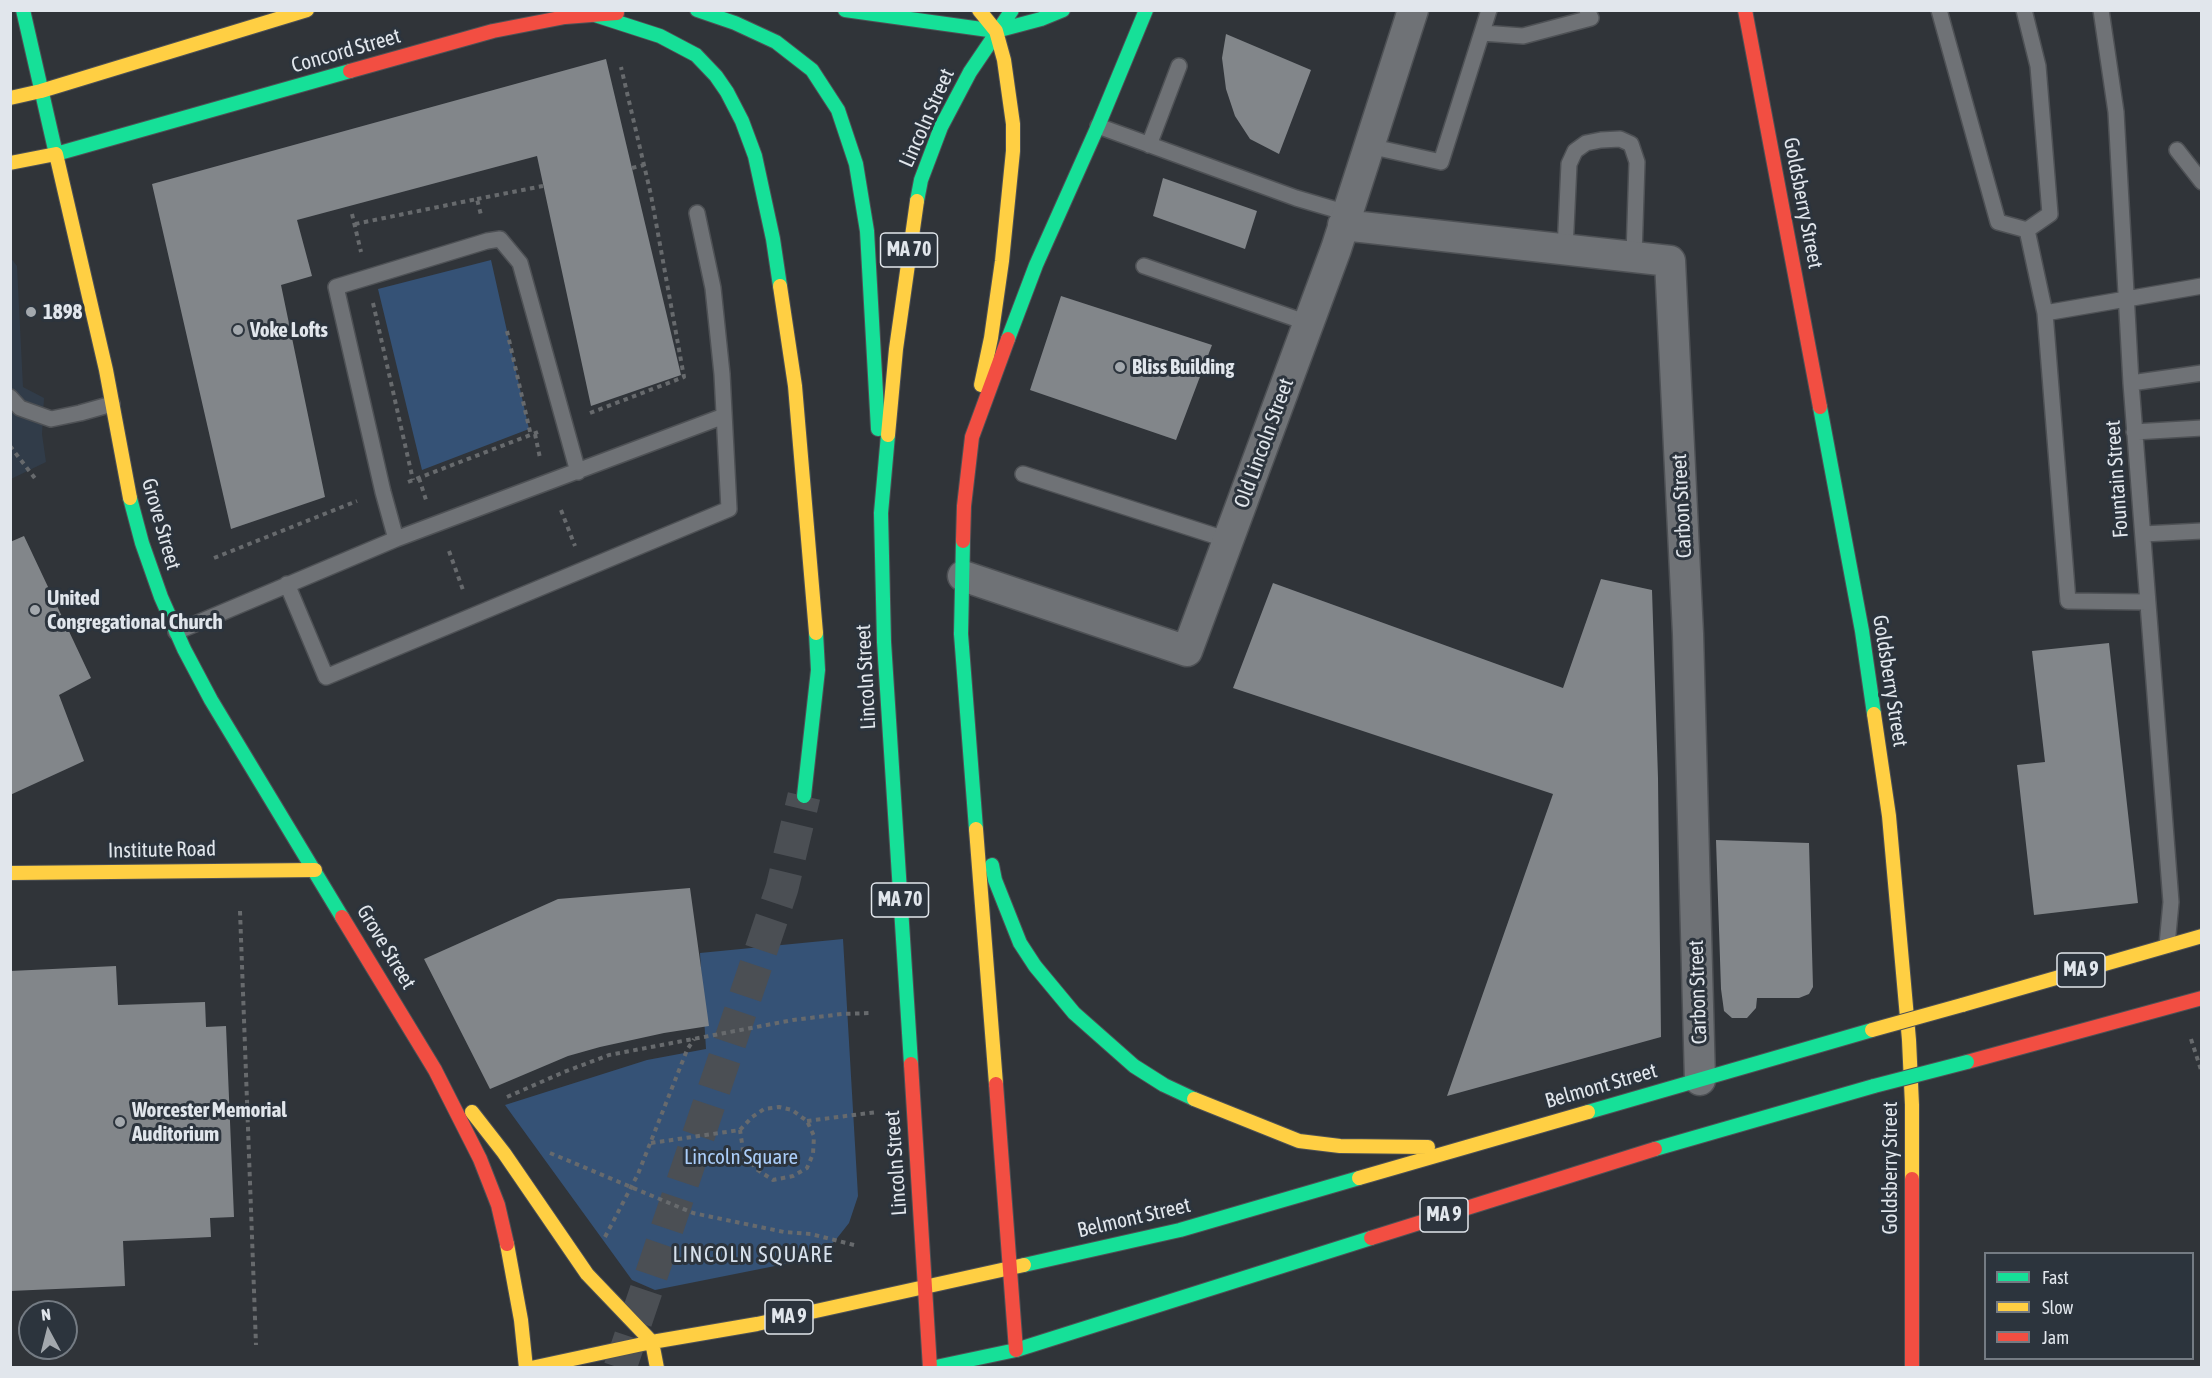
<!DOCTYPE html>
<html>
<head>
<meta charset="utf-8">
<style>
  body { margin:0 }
  #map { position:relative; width:2212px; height:1378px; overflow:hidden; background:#303439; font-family:"Asap Condensed",sans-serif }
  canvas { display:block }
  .frame { position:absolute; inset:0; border:12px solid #e1e6ec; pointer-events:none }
  .legend { position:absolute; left:1984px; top:1252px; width:210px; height:108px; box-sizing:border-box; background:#2c343d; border:2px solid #747b83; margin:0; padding:8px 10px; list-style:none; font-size:18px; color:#e1e6ec }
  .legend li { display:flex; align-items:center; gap:12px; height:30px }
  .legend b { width:30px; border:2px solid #747b83 }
  .north { position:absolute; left:18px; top:1300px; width:60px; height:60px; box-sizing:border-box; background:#2c343d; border:2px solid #747b83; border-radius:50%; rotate:353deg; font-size:16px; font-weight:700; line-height:24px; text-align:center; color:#e1e6ec }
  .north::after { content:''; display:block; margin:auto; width:21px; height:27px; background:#a3a8ad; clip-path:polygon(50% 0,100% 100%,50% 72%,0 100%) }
</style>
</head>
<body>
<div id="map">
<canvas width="2212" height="1378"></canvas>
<div class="frame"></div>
<ul class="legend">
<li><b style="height:8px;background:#16e098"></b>Fast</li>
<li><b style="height:8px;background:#ffcf43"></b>Slow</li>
<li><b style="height:8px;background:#f24e42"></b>Jam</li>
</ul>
<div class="north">N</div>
</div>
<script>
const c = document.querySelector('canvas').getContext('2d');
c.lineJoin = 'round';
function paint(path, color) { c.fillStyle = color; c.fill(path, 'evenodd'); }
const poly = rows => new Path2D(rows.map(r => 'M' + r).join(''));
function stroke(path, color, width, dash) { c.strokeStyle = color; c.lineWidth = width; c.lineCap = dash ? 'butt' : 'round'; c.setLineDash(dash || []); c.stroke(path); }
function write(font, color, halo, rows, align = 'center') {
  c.font = font + ' "Asap Condensed",sans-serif'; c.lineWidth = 6; c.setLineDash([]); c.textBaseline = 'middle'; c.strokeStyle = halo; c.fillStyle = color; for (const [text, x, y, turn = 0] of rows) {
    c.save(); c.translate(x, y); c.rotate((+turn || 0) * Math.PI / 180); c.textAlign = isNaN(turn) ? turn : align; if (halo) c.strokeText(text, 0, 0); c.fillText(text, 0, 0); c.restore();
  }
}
paint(poly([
  [10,257,17,266,23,387,44,398,42,434,46,462,11,479]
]), '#313c49');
paint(poly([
  [491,260,529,429,422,470,378,289],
  [843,939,858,1196,849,1223,834,1242,805,1260,655,1290,632,1280,505,1105,647,1060,706,1049,700,953]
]), '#355276');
paint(poly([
  [1226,34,1311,70,1279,154,1250,139,1235,116,1226,89,1222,58],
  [606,59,681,375,591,406,537,156,297,220,312,276,281,285,325,497,231,529,152,184],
  [1163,178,1257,211,1245,249,1153,216],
  [1061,296,1212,345,1176,440,1030,390],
  [24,536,91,678,59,695,84,761,10,795,10,542],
  [1601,579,1652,590,1658,778,1661,1037,1447,1096,1553,794,1233,688,1273,583,1563,688],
  [2109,643,2138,903,2034,915,2017,765,2045,762,2032,651],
  [1716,840,1809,843,1813,987,1809,994,1799,998,1757,998,1756,1008,1747,1018,1732,1018,1724,1011,1721,989],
  [690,888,709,1026,664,1033,600,1047,568,1056,490,1089,424,959,558,899],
  [116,966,118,1005,205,1002,206,1027,226,1026,234,1217,210,1218,211,1237,123,1241,125,1286,10,1291,10,971]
]), '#82868a');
stroke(poly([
  [620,1368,782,888,804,796]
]), '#4b4f54', 33, [33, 16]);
const lane = poly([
  [1939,10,1998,222,2027,230,2050,214,2038,66,2024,10],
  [2101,10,2116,112,2131,383,2171,902,2167,945],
  [1482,33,1523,36,1591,18,1587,10],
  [1098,126,1296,198,1347,213],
  [1149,145,1179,66],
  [1369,146,1441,162,1489,10],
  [2177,150,2202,182],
  [2027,230,2045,313,2068,601,2147,602],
  [1565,250,1569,164,1575,151,1586,143,1601,140,1620,139,1631,144,1637,162,1634,256],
  [1144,266,1308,323],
  [2045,313,2202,286],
  [2131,383,2202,373],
  [10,397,20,408,51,419,80,413,112,404],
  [2134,432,2202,428],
  [1023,474,1228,540],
  [2143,534,2202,531],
  [396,539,383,492,336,287,487,241,500,239,520,263,578,472],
  [287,584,326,677,729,509,722,374,713,288,697,213],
  [176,632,396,539,724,416]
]);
const street = poly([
  [1343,225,1670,261,1688,634,1700,1080],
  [963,576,1187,651,1336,249,1413,10]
]);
const fast = poly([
  [23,10,56,154,350,71],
  [697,10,735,23,776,42,812,70,838,110,856,164,867,231,878,429],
  [845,10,996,31,1041,19,1063,10],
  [595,15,660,36,696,55,716,76,727,92,742,121,755,156,773,239,780,286],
  [917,201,921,180,941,127,970,72,1012,10],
  [1008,339,1036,265,1098,126,1146,10],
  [1820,407,1862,631,1874,714],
  [888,435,881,513,884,642,911,1064],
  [130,498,142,543,161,597,184,649,211,700,342,917],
  [963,541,961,634,976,829],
  [804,796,818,670,816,633],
  [992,865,995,880,1020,943,1035,966,1074,1013,1134,1066,1164,1085,1194,1099],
  [1588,1112,1872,1030],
  [1655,1149,1874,1086],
  [1024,1265,1180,1230,1359,1178],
  [931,1368,1016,1350,1371,1238]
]);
const slow = poly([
  [979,10,996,31,1004,60,1013,124,1013,151,1002,261,991,338,981,385],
  [41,91,307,10],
  [10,98,41,91],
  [10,163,56,154,106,370,130,498],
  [780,286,795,386,816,633],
  [888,435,896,349,917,201],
  [1874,714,1889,816,1909,1040,1912,1105,1912,1179],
  [976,829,996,1084],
  [10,873,315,870],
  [1962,1005,2202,936],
  [1194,1099,1299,1141,1340,1146,1428,1147],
  [472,1112,504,1153,587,1274,652,1342,657,1368],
  [1359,1178,1588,1112],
  [507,1244,521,1320,526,1368],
  [531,1368,652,1342,757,1324,1024,1265]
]);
const jam = poly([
  [1745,10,1820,407],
  [350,71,493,31,565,17,617,13],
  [963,541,964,506,972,437,1008,339],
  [342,917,435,1070,480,1159,498,1205,507,1244],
  [1967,1062,2202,998],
  [911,1064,930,1368],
  [996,1084,1016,1350],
  [1912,1179,1912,1368],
  [1371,1238,1655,1149]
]);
stroke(lane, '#4e5155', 18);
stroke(street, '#4e5155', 33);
stroke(fast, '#4e5155', 16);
stroke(slow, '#4e5155', 16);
stroke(jam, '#4e5155', 16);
stroke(poly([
  [632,168,644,165],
  [477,199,543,186],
  [352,214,361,252],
  [355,224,477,199,481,215],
  [373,303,413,480],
  [507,331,531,436],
  [590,413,684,377,651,195,621,67],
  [535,434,540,458],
  [10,446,37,481],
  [419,478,426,500],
  [408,482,538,432],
  [561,510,575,546],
  [449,551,463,590],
  [214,558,357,501],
  [240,911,256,1345],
  [2191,1039,2202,1073],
  [507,1097,564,1072,609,1055,793,1020,842,1014,872,1013],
  [807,1121,877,1112],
  [651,1143,740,1130,752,1117,764,1109,779,1107,792,1110,807,1121,814,1136,813,1154,807,1168,793,1176,773,1180,756,1169,743,1150,740,1130],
  [550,1153,693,1213,784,1232,811,1234,854,1245],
  [605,1237,638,1174,687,1050,694,1039]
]), '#676a6d', 4, [4.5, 4.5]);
stroke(lane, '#6f7276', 15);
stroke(street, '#6f7276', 30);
stroke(fast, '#16e098', 14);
stroke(slow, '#ffcf43', 14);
stroke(jam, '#f24e42', 14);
const fastBridge = poly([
  [1874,1086,1967,1062]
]);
const slowBridge = poly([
  [1872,1030,1962,1005]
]);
stroke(fastBridge, '#4e5155', 16, []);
stroke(slowBridge, '#4e5155', 16, []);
stroke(fastBridge, '#16e098', 14);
stroke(slowBridge, '#ffcf43', 14);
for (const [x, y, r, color] of [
  [31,312,6,"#a3a8ad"],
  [238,330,6,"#a3a8ad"],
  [1120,367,6,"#a3a8ad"],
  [35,610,6,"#a3a8ad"],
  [120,1122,6,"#a3a8ad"]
]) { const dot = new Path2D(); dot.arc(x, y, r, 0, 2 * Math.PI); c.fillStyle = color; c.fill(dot); stroke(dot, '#2c343d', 2); }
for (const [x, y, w] of [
  [909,250,57],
  [900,900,57],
  [2081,970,48],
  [1444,1215,48],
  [789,1317,48]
]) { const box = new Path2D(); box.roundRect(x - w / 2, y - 17, w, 34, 4.5); c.fillStyle = '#2c343d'; c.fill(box); stroke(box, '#e1e6ec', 1.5); }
write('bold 20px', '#e1e6ec', null, [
  ["MA 70",909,250],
  ["MA 70",900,900],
  ["MA 9",2081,970],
  ["MA 9",1444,1215],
  ["MA 9",789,1317]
]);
write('21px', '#e1e6ec', '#2c343d', [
  ["Concord Street",346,51,-16],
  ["Lincoln Street",927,118,-66],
  ["Goldsberry Street",1803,203,79],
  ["Old Lincoln Street",1264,443,-70],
  ["Fountain Street",2117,479,-94],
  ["Carbon Street",1682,506,-93],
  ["Grove Street",161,524,74],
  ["Lincoln Street",866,677,-93],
  ["Goldsberry Street",1890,681,81],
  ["Institute Road",162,850,-1],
  ["Grove Street",386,947,59],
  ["Carbon Street",1698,992,-92],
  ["Belmont Street",1601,1086,-16],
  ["Lincoln Street",896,1163,-94],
  ["Goldsberry Street",1890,1168,-90],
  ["Belmont Street",1134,1218,-13]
]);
write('bold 21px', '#e1e6ec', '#2c343d', [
  ["1898",43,312],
  ["Voke Lofts",250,330],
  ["Bliss Building",1132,367],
  ["United",47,598],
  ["Congregational Church",47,622],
  ["Worcester Memorial",132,1110],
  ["Auditorium",132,1134]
], 'left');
write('21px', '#aacdf9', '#2c343d', [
  ["Lincoln Square",741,1157]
]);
c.letterSpacing = '1.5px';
write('22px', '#d6e0ec', '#2c343d', [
  ["LINCOLN SQUARE",753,1255]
]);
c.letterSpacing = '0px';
</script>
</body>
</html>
